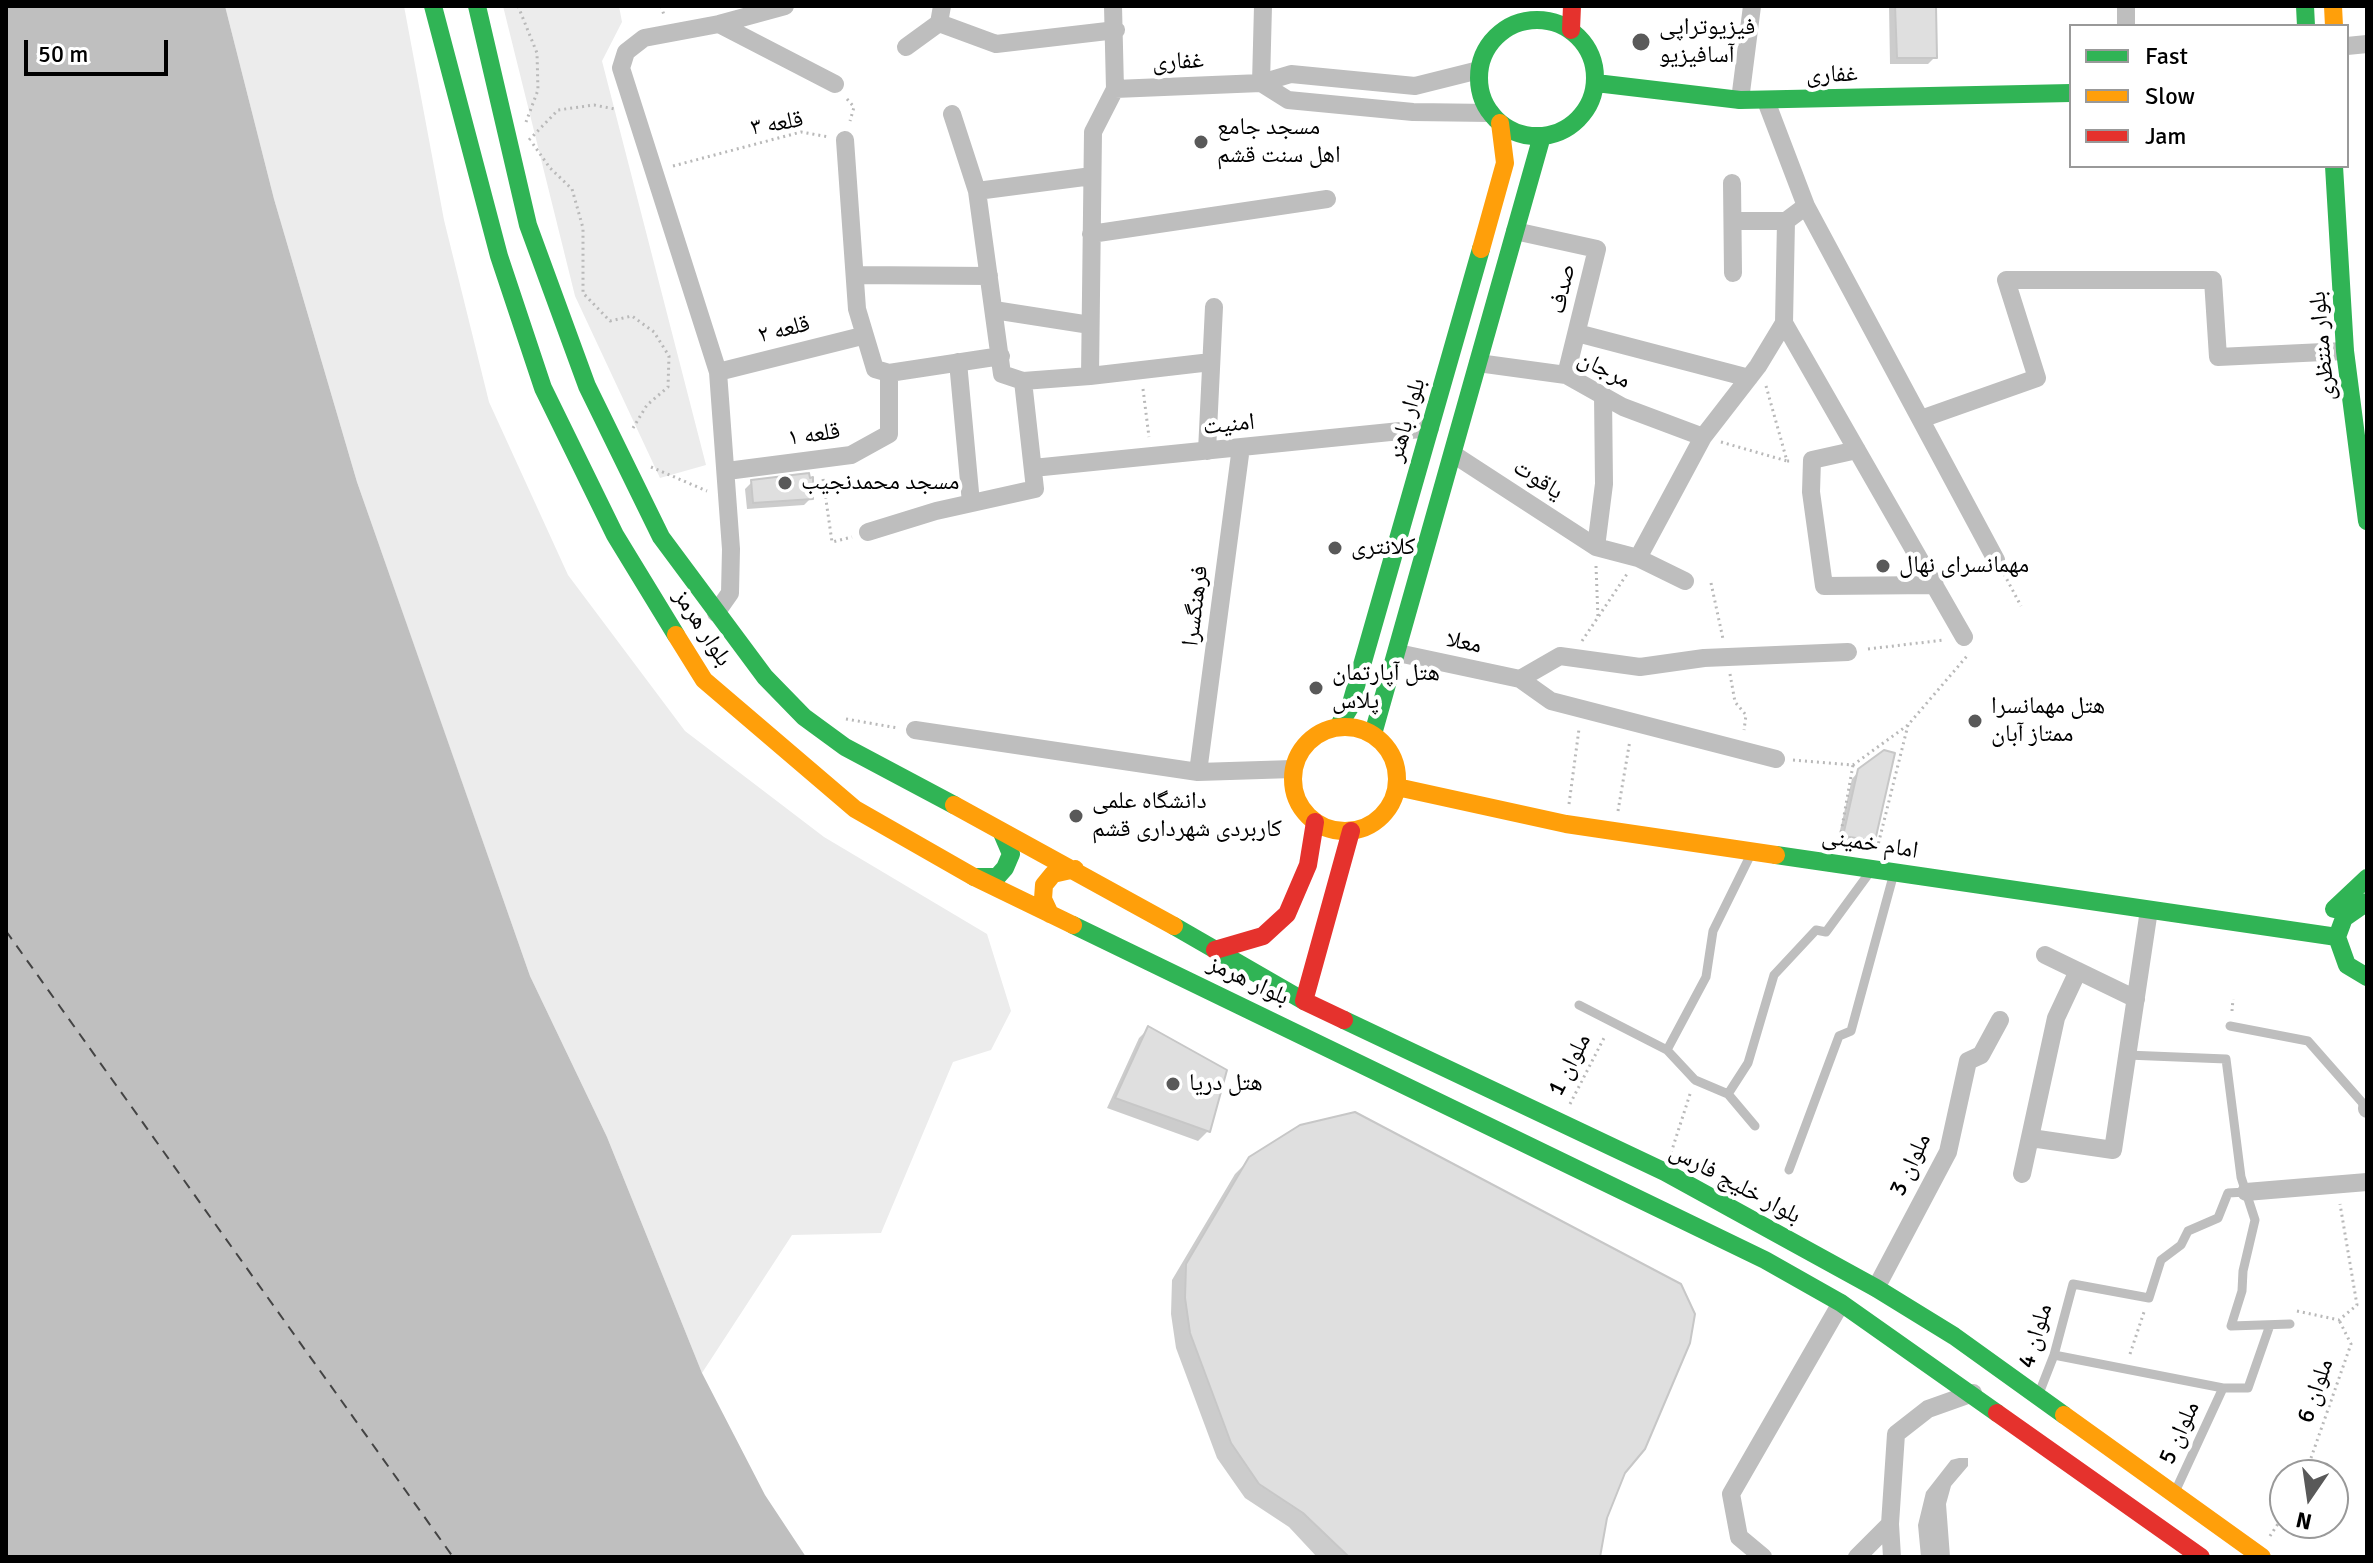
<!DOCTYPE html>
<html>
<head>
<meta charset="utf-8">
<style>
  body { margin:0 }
  #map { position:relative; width:2373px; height:1563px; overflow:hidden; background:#fff; font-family:Signika,sans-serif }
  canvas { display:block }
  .frame { position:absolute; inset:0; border:8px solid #000; pointer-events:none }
  .legend { position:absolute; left:2069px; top:24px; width:280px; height:144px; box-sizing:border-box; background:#fff; border:2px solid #999; margin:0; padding:10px 14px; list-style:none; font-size:24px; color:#000 }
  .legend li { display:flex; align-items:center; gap:16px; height:40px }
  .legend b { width:40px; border:2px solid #999 }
  .north { position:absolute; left:2269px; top:1459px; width:80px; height:80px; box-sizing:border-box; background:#fff; border:2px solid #999; border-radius:50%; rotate:193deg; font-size:22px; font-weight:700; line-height:32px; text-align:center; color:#000 }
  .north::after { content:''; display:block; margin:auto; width:28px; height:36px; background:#595959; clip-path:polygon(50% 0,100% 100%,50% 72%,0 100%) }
  .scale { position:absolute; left:24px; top:40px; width:144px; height:36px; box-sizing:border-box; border:4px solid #000; border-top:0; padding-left:10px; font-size:24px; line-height:28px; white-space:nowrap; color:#000; -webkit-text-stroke:6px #fff; paint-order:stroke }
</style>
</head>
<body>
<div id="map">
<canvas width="2373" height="1563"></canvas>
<div class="frame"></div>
<ul class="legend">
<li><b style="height:10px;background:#30b455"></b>Fast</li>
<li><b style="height:10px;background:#ff9f0a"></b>Slow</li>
<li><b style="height:10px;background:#e5322d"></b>Jam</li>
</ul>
<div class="north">N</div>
<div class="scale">50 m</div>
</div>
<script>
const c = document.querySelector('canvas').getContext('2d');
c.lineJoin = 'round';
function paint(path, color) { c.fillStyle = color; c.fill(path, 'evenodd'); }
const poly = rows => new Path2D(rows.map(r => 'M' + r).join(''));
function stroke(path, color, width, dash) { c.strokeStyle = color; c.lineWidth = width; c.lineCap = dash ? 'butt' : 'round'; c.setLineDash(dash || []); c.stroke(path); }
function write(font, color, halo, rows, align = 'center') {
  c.font = font + ' Signika,"Noto Naskh Arabic",sans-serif'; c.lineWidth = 8; c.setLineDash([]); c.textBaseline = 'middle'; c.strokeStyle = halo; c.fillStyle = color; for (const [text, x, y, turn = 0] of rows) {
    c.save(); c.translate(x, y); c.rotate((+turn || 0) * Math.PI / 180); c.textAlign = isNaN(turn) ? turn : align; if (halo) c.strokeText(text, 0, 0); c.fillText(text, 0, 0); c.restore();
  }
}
paint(poly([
  [225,6,404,6,444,220,489,402,568,575,685,731,824,837,987,934,1011,1011,991,1050,953,1062,881,1233,792,1235,702,1373,607,1137,530,976,431,694,357,482,274,199],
  [503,6,619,6,622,22,602,61,706,465,660,478,575,296]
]), '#ececec');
paint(poly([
  [6,6,225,6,274,199,357,482,530,976,607,1137,702,1373,765,1495,806,1557,6,1557],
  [1959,1458,1968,1458,1968,1466,1951,1486,1946,1504,1950,1557,1921,1557,1918,1525,1926,1492,1951,1460]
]), '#bfbfbf');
paint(poly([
  [1889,6,1934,6,1935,57,1928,64,1890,64],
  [752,482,811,498,804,505,747,509,745,489],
  [1859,771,1873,840,1866,848,1837,843,1852,779],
  [1148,1029,1208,1131,1198,1141,1107,1108,1139,1038],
  [1250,1159,1624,1472,1605,1517,1598,1557,1317,1557,1289,1527,1245,1498,1217,1458,1176,1348,1171,1314,1172,1280,1235,1174]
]), '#0003');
stroke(poly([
  [6,931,453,1557]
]), '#444', 2, [10, 8]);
const building = poly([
  [1895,6,1936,6,1937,58,1897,58,1895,6],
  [809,473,810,478,813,477,813,499,753,503,751,480,809,473],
  [1884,750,1895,753,1875,841,1843,836,1858,769,1884,750],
  [1148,1026,1227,1070,1210,1132,1115,1098,1148,1026],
  [1355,1112,1681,1284,1695,1314,1690,1343,1645,1449,1625,1473,1607,1518,1600,1557,1349,1557,1303,1513,1259,1484,1231,1443,1190,1333,1185,1298,1186,1264,1249,1157,1300,1125,1355,1112]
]);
paint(building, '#dfdfdf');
stroke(building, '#c7c7c7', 2);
stroke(poly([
  [518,6,537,53,538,90,526,122],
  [661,6,664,15],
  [847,99,854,107,850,121],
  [529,140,558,110,594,105,615,109],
  [533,144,550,168,572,189,583,228,583,293,610,321,632,316,654,332,669,356,668,387,647,405,633,428],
  [673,166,801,132,829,137],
  [1766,386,1787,461,1793,461],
  [1143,389,1149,437],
  [1721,442,1787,461],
  [651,467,707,491],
  [823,479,832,542,852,537],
  [1596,566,1598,618],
  [2004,574,2021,606],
  [1711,583,1723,639],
  [1582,641,1627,574],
  [1868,649,1944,640],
  [1730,674,1735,702,1746,715,1744,730],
  [846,719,898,728],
  [1793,760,1853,765,1908,725,1967,656],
  [1569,804,1579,729],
  [1618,811,1630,740],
  [1839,844,1853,765],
  [1877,849,1908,725],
  [2232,1011,2233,999],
  [1570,1104,1605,1036],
  [1671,1153,1691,1091],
  [2297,1311,2339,1320,2357,1305,2340,1204],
  [2130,1354,2144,1312],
  [2305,1475,2351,1344,2339,1320],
  [2270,1536,2285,1513]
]), '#b9b9b9', 3, [2, 4]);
stroke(poly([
  [1579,1005,1667,1050,1695,1080,1728,1094,1755,1126],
  [2230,1026,2308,1041,2367,1108],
  [1667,1050,1706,977,1713,931,1752,852],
  [2127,1055,2226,1059,2241,1177,2255,1220,2243,1271,2242,1291,2231,1326,2290,1324],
  [1728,1094,1748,1063,1774,975,1816,930,1826,932,1870,872],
  [1789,1170,1839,1036,1851,1031,1894,873],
  [2054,1355,2223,1388,2248,1388,2270,1325],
  [2038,1396,2054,1355,2073,1284,2149,1298,2161,1260,2181,1245,2188,1231,2218,1218,2228,1193,2246,1192],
  [2174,1494,2223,1388]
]), '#bebebe', 9);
stroke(poly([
  [939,23,996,44,1116,30],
  [719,24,835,84],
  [2126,26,2126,6],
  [2347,46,2367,44],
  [906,47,939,23,942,6],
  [1261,83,1288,100,1413,112,1491,113],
  [1261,83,1263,6],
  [1115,89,1261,83,1291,74,1415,86,1479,70],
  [1740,100,1752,6],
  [1766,101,1806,206,1996,560],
  [952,114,977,191,1002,374,1023,381,1090,376,1093,132,1115,89,1113,6],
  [845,140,857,309,875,369,889,373,1001,356],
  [1732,183,1733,273],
  [977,191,1092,176],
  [1806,206,1786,221,1784,323,1964,637],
  [1734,221,1786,221],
  [1515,231,1597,249,1566,375],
  [1091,234,1327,199],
  [856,275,989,276],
  [994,310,1090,325],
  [1577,333,1749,378],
  [958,362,971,503],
  [1478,363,1566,375,1623,407,1703,437],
  [718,372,862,336],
  [1090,376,1211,362],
  [1921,419,2037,378,2006,280,2213,280,2218,357,2345,351],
  [1857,450,1812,460,1811,492,1824,586,1935,585],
  [1207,451,1214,307],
  [1453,454,1596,547,1638,558,1685,581],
  [1033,468,1430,428],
  [727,471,851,455,889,434,889,373],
  [868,532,936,511,1035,489,1023,381],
  [1596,547,1604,484,1603,395],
  [1638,558,1703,437,1758,366,1784,323],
  [716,613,730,593,731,549,718,372,621,68,626,52,644,38,719,24,785,6],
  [1398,653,1520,679,1551,701,1776,759],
  [1520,679,1560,656,1640,667,1704,658,1848,652],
  [915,730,1198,772,1293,769],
  [1198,772,1241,447],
  [2045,955,2136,999],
  [2367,1108,2367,1109],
  [2031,1138,2113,1150,2149,910],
  [2022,1174,2056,1018,2078,971],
  [2246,1192,2367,1182],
  [1876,1288,1948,1152,1968,1061,1981,1055,2000,1020],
  [1890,1524,1892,1557],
  [1763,1557,1739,1537,1731,1494,1841,1303],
  [1857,1557,1890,1524,1896,1434,1928,1409,1973,1393]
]), '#bebebe', 18);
stroke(poly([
  [433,6,499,256,543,388,615,535,676,635],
  [477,6,528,225,587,386,661,537,765,677,804,717,845,747,954,805],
  [2305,6,2306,26],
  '1479 78a58 58 0 1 1 116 0a58 58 0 1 1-116 0Z',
  [1596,83,1740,100,2071,93],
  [2334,166,2345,351,2367,521],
  [1338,727,1350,707,1481,249],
  [1373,734,1542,136],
  [1776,855,2337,937],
  [974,877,997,877,1005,868,1011,854,1002,833],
  [2367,902,2344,918,2337,937,2347,965,2367,977],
  [2334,909,2367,878],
  [1073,925,1765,1260,1841,1303,1997,1413],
  [1174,926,1304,1001],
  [1344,1020,1665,1172,1876,1288,1954,1336,2064,1415]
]), '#30b455', 18);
stroke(poly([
  [2333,6,2334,26],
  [1481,249,1505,163,1500,123],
  [676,635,704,680,855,809,974,877,1073,925],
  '1293 779a52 52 0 1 1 104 0a52 52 0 1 1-104 0Z',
  [1397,787,1566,824,1776,855],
  [954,805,1174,926],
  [1050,914,1043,899,1044,885,1053,874,1075,869],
  [2064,1415,2262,1557]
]), '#ff9f0a', 18);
stroke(poly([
  [1571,30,1572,6],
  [1215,950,1263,936,1287,914,1308,865,1315,822],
  [1344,1020,1304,1001,1351,831],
  [1997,1413,2201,1557]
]), '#e5322d', 18);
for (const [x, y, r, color] of [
  [1641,42,10,"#595959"],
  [1201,142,8,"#595959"],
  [785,483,8,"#595959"],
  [1335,548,8,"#595959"],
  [1883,566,8,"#595959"],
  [1316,688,8,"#595959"],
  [1975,721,8,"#595959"],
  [1076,816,8,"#595959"],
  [1173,1084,8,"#595959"]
]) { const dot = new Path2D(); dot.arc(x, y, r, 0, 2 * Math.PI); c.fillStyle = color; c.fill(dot); stroke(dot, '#fff', 3); }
write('24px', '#000', '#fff', [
  ["فیزیوتراپی",1659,28],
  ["آسافیزیو",1659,56],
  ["مسجد جامع",1217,128],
  ["اهل سنت قشم",1217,156],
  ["مسجد محمدنجیب",801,483],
  ["کلانتری",1351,548],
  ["مهمانسرای نهال",1899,566],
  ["هتل آپارتمان",1332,674],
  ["پلاس",1332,702],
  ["هتل مهمانسرا",1991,707],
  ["ممتاز آبان",1991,735],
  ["دانشگاه علمی",1092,802],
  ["کاربردی شهرداری قشم",1092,830],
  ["هتل دریا",1189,1084]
], 'left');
write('24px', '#000', '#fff', [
  ["غفاری",1178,62,-2],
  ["غفاری",1832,75,-1],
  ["قلعه ۳",777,124,-10],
  ["صدف",1563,289,-77],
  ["قلعه ۲",784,330,-14],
  ["بلوار منتظری",2323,346,-95],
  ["مرجان",1604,370,27],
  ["بلوار باهنر",1407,420,-74],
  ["امنیت",1229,425,-6],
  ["قلعه ۱",814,435,-8],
  ["یاقوت",1538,480,33],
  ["فرهنگسرا",1196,606,-83],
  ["بلوار هرمز",702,628,57],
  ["معلا",1464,643,12],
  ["امام خمینی",1870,844,9],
  ["بلوار هرمز",1248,981,25],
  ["ملوان 1",1570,1065,-63],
  ["ملوان 3",1911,1165,-65],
  ["بلوار خلیج فارس",1735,1184,28],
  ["ملوان 4",2036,1336,-73],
  ["ملوان 6",2316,1391,-71],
  ["ملوان 5",2180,1433,-66]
]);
</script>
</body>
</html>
